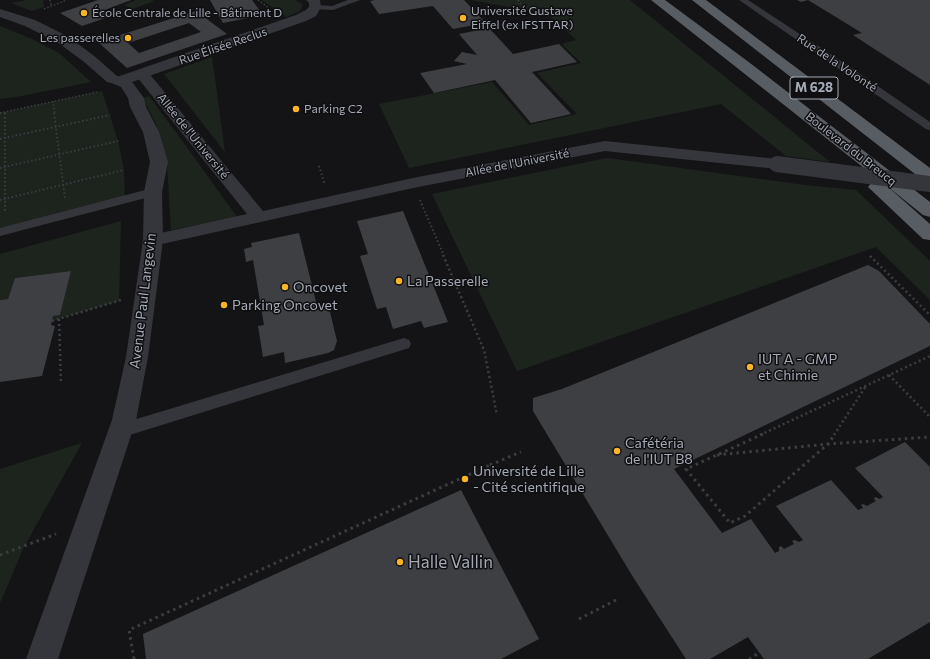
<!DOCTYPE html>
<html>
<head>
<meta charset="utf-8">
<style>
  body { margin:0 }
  canvas { display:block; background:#141416 }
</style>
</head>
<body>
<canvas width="930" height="659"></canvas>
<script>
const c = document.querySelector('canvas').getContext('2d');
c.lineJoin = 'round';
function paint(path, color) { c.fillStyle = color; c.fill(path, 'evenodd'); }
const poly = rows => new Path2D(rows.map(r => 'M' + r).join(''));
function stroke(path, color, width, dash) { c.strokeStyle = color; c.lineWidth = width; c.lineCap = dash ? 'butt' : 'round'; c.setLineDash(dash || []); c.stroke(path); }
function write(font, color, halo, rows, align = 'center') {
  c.font = font + ' Commissioner,sans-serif'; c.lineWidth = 3; c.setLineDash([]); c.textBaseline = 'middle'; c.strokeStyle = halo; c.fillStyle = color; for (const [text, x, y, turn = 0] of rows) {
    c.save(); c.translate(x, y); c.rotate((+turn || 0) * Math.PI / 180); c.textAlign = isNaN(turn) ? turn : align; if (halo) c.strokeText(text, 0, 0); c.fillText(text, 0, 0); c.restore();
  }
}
paint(poly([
  [27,0,43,0,44,7,32,11,11,3],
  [136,0,152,0,154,1,133,9,124,5],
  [262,0,295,0,302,4,302,8,298,12,286,17],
  [471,0,630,0,830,162,786,156,721,104,409,168,379,104,492,82,529,125,577,114,537,73,581,63,562,44,576,40,548,14],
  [0,26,32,39,59,53,91,82,16,97,0,99],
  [212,57,225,152,164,74],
  [102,91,118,141,124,170,125,199,0,232,0,113],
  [149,96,186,146,237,217,171,230,167,163,156,124,143,98],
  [607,158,805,185,856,190,930,261,930,300,876,247,517,371,432,194],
  [121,221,119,301,52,321,53,316,60,315,71,271,15,278,8,299,0,300,0,254],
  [82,443,24,547,0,603,0,469]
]), '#1c241d');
paint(poly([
  [98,0,131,0,102,11,111,16,82,26,60,13],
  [210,0,252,0,263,15,223,23],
  [375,0,464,0,486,23,453,29,433,6,379,14,370,1],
  [797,0,930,0,930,85,853,35,862,33,808,0,801,2],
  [196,11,227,34,127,68,98,42],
  [189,23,201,32,139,53,128,43],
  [489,28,513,54,559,44,577,62,532,72,571,114,531,123,495,80,434,93,420,73,467,64,454,61,462,52,477,55,459,34],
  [403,211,448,322,424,328,421,321,393,329,386,307,377,309,360,256,368,254,357,221],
  [299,233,318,310,329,308,337,341,334,350,328,353,285,363,284,352,263,357,258,326,264,325,253,260,246,262,244,249,252,247,251,243],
  [868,265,879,271,930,324,930,346,674,469,722,533,751,519,775,553,779,551,779,547,781,546,784,549,794,544,792,541,795,540,799,542,803,540,776,506,831,480,858,510,863,508,861,505,863,504,867,506,876,501,874,499,875,497,880,499,883,497,855,468,905,442,930,467,930,622,868,659,764,659,748,637,710,659,686,659,633,577,533,411,533,398,562,389],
  [71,271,60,315,53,316,51,325,55,326,42,376,0,382,0,300,8,299,15,278],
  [461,490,539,639,501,659,146,659,143,634]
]), '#3e3f43');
stroke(poly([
  [50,0,51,6],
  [258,0,270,9],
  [518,0,526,11],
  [44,9,67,0],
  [53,101,55,114],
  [5,112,5,114],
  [0,113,97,92]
]), '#3b3d42', 1.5, [1.5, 2]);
stroke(poly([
  [0,113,2,113],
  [5,113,5,212],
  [54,113,65,198],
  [0,139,110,115],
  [319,166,325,185],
  [0,168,118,141],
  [0,200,124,170],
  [420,200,444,256]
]), '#3b3d42', 2, [1.5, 2.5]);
stroke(poly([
  [443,255,484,350,497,415],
  [870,256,930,315],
  [59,319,61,384],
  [52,321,121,300],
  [889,375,930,417],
  [760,435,930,356],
  [834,435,866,386]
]), '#3b3d42', 2.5, [2, 3]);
stroke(poly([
  [763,434,686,469,730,523,745,516,828,444,835,434],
  [717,455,828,444,930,437],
  [490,465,521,452],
  [0,555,56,534],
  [579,619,616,600],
  [134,659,129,630,490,465,496,476],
  [749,659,759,653]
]), '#3b3d42', 3, [2.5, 4]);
paint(poly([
  [348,0,360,0,333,10,315,9,311,7,315,5,332,6,348,0],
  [739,0,748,0,850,67,930,122,930,130,926,129,739,0],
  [153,188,157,189,159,192,157,195,0,236,0,228,153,188],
  [404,338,409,340,411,344,409,348,120,438,114,436,112,431,114,426,120,424,404,338]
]), '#35363b');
paint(poly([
  [142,70,147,71,263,211,413,178,605,141,777,159,783,161,785,164,783,167,777,169,605,151,413,188,153,246,147,244,144,240,147,236,247,214,137,77,135,74,137,71,142,70]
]), '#35363b');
paint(poly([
  [0,9,35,20,67,36,93,55,117,76,124,78,126,81,124,84,119,85,107,82,83,61,57,42,25,26,0,17,0,9]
]), '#35363b');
paint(poly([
  [306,0,320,0,321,7,316,16,306,21,132,82,144,98,146,107,159,132,168,162,162,192,163,240,148,357,136,420,58,659,26,659,112,420,126,357,143,240,144,192,150,162,143,132,130,107,128,98,121,87,114,84,112,81,114,78,296,15,306,10,309,7,309,3,306,0]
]), '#35363b');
paint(poly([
  [651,0,665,0,750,63,930,202,930,217,923,215,887,186,930,224,930,240,923,239,868,187,871,183,877,181,883,183,651,0],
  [692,0,706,0,930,168,930,182,924,181,692,0]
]), '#585c63');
stroke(poly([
  [777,164,930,184]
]), '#35363b', 16);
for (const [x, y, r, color] of [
  [84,13,4,"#fbb426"],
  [463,18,4,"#fbb426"],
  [128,38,4,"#fbb426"],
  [296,109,4,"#fbb426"],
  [399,281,4,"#fbb426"],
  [285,287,4,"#fbb426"],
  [224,305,4,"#fbb426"],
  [750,367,4,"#fbb426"],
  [617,451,4,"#fbb426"],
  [465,479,4,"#fbb426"],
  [400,562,4,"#fbb426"]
]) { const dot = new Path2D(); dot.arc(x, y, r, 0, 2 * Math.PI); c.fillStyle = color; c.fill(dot); stroke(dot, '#0f0f11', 1.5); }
write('12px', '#a5aab7', '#0f0f11', [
  ["Université Gustave",471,11],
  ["Eiffel (ex IFSTTAR)",471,25],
  ["École Centrale de Lille - Bâtiment D",92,13],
  ["Les passerelles",120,38,"right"],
  ["Parking C2",304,109]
], 'left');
write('12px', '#a5aab7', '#0f0f11', [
  ["Rue Élisée Reclus",223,46,-19],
  ["Rue de la Volonté",837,63,34],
  ["Allée de l'Université",193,136,51],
  ["Boulevard du Breucq",851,149,38],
  ["Allée de l'Université",517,163,-11]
]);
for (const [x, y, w] of [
  [814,88,48]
]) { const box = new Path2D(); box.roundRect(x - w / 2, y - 11, w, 22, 3); c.fillStyle = '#0f0f11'; c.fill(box); stroke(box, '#a5aab7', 1); }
write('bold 13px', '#a5aab7', null, [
  ["M 628",814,88]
]);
write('14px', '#a5aab7', '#0f0f11', [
  ["La Passerelle",407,281],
  ["Oncovet",293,287],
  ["Parking Oncovet",232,305],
  ["IUT A - GMP",758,359],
  ["et Chimie",758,375],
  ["Cafétéria",625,443],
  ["de l'IUT B8",625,459],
  ["Université de Lille",473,471],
  ["‐ Cité scientifique",473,487]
], 'left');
write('14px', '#a5aab7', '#0f0f11', [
  ["Avenue Paul Langevin",143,301,-83]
]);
write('17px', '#a5aab7', '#0f0f11', [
  ["Halle Vallin",408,562]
], 'left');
</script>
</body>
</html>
